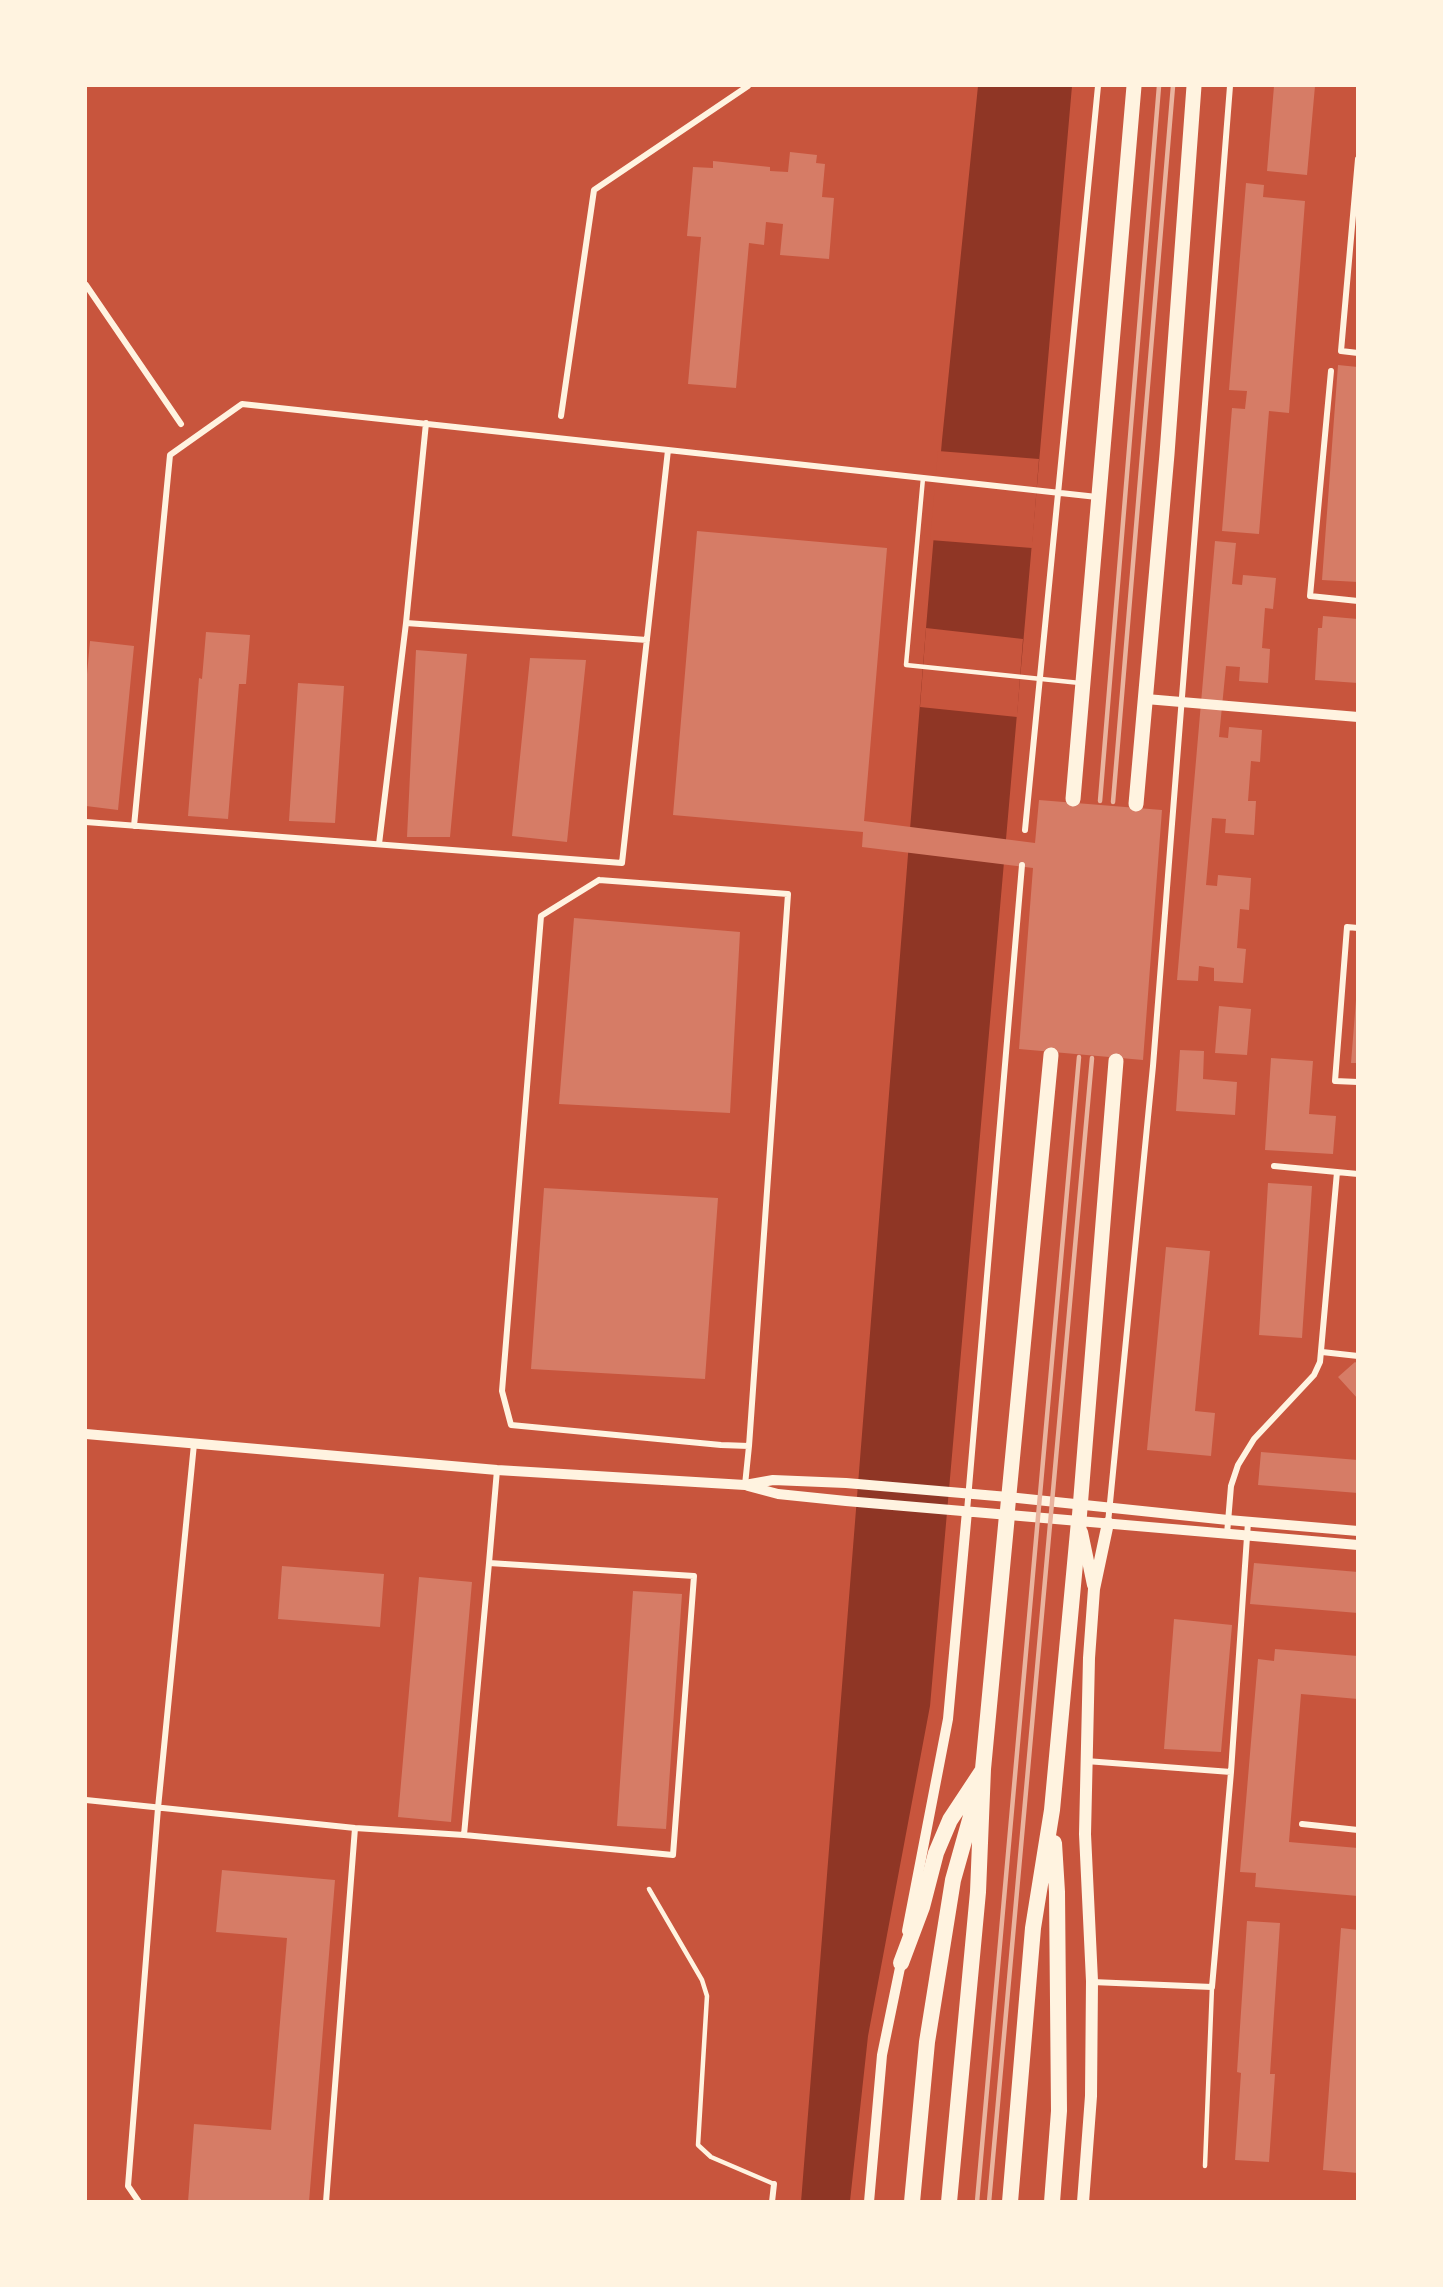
<!DOCTYPE html>
<html>
<head>
<meta charset="utf-8">
<style>
  body { margin:0 }
  #map { position:relative; width:1443px; height:2287px; overflow:hidden; background:#c8553d; font-family:Merriweather,serif }
  canvas { display:block }
  .frame { position:absolute; inset:0; border:87px solid #fff3e0; pointer-events:none }
</style>
</head>
<body>
<div id="map">
<canvas width="1443" height="2287"></canvas>
<div class="frame"></div>
</div>
<script>
const c = document.querySelector('canvas').getContext('2d');
c.lineJoin = 'round';
function paint(path, color) { c.fillStyle = color; c.fill(path, 'evenodd'); }
const poly = rows => new Path2D(rows.map(r => 'M' + r).join(''));
function stroke(path, color, width, dash) { c.strokeStyle = color; c.lineWidth = width; c.lineCap = dash ? 'butt' : 'round'; c.setLineDash(dash || []); c.stroke(path); }
paint(poly([
  [978,86,1072,86,930,1706,868,2036,850,2201,801,2202,926,628,942,440]
]), '#8f3625');
paint(poly([
  [938,451,1039,459,1032,548,930,540],
  [926,628,1023,639,1017,717,920,707]
]), '#c8553d');
paint(poly([
  [1274,86,1315,86,1307,175,1267,171],
  [790,152,817,155,816,163,825,164,822,197,834,198,829,259,780,255,783,224,766,222,764,245,749,243,736,388,688,384,701,237,687,236,693,167,713,168,713,161,770,167,770,171,788,172],
  [1246,183,1264,185,1263,197,1305,201,1289,413,1269,411,1259,534,1222,531,1232,408,1245,409,1247,391,1229,390],
  [1338,365,1358,367,1358,582,1322,580],
  [697,531,887,548,864,821,1035,843,1039,800,1162,810,1143,1060,1019,1049,1033,868,862,847,863,832,673,815],
  [1215,541,1236,543,1232,584,1242,585,1243,575,1276,578,1273,609,1265,608,1262,648,1270,649,1268,683,1239,681,1240,667,1226,666,1219,737,1228,738,1229,727,1262,730,1260,762,1251,761,1248,801,1256,801,1254,835,1225,833,1226,819,1212,818,1206,885,1217,886,1218,875,1251,878,1249,910,1240,909,1237,948,1246,949,1243,983,1214,981,1214,968,1199,966,1198,981,1177,980],
  [1323,616,1358,619,1358,683,1315,680,1318,628,1322,628],
  [206,632,250,635,246,684,239,684,228,819,188,816,199,678,202,679],
  [90,641,134,646,118,810,86,806,86,685],
  [416,650,467,654,450,837,407,837],
  [530,658,586,660,567,842,512,836],
  [298,683,344,686,335,823,289,821],
  [574,918,740,932,730,1113,559,1104],
  [1356,1000,1358,1000,1358,1063,1351,1063],
  [1219,1006,1251,1009,1247,1055,1215,1053],
  [1180,1050,1204,1051,1203,1079,1237,1082,1235,1115,1176,1111],
  [1271,1058,1313,1061,1309,1114,1336,1116,1333,1154,1265,1150],
  [1268,1183,1312,1186,1302,1338,1259,1335],
  [544,1188,718,1198,705,1379,531,1369],
  [1166,1247,1210,1251,1195,1411,1215,1413,1211,1456,1147,1450],
  [1355,1362,1358,1364,1358,1399,1338,1377],
  [1261,1452,1358,1460,1358,1493,1258,1485],
  [1254,1563,1358,1572,1358,1613,1250,1604],
  [282,1566,384,1574,380,1627,278,1619],
  [419,1577,472,1582,451,1822,398,1817],
  [633,1591,682,1594,666,1829,617,1826],
  [1174,1619,1232,1625,1221,1752,1164,1749],
  [1275,1649,1358,1656,1358,1699,1301,1694,1289,1842,1358,1848,1358,1896,1255,1887,1256,1873,1240,1872,1258,1659,1274,1661],
  [222,1870,335,1880,309,2202,188,2202,194,2124,271,2130,287,1938,216,1932],
  [1247,1921,1280,1923,1270,2074,1275,2074,1269,2162,1235,2160,1241,2073,1237,2072],
  [1341,1928,1358,1930,1358,2173,1323,2170]
]), '#d67c66');
stroke(poly([
  [923,478,906,665,1080,683],
  [649,1889,702,1980,707,1996,698,2145,711,2157,774,2184],
  [1205,2166,1212,1987]
]), '#fff3e0', 4.5);
stroke(poly([
  [1358,159,1341,351,1358,353],
  [86,285,181,424],
  [1331,371,1310,596,1358,601],
  [561,416,594,190,748,86],
  [406,623,647,640],
  [86,822,622,863,668,450,1097,497],
  [134,826,170,455,242,404,668,450],
  [1025,830,1098,86],
  [379,844,406,623,426,423],
  [599,880,788,894,749,1446,721,1445,511,1425,502,1391,541,916,599,880],
  [1358,928,1347,927,1335,1081,1358,1082],
  [1274,1166,1358,1174],
  [1322,1352,1358,1356],
  [745,1485,749,1446],
  [967,1511,1022,865],
  [1108,1523,1153,1066,1230,86],
  [1227,1534,1231,1486,1238,1465,1254,1439,1314,1375,1320,1362,1337,1172],
  [1086,1761,1231,1772,1248,1522],
  [86,1800,355,1828,464,1835,673,1855,694,1576,489,1563,497,1470],
  [1302,1824,1358,1830],
  [464,1835,489,1563],
  [1092,1982,1212,1987,1231,1772],
  [139,2202,128,2186,158,1808,194,1444],
  [326,2202,355,1828],
  [772,2202,774,2184]
]), '#fff3e0', 6);
stroke(poly([
  [1146,699,1358,717],
  [86,1434,497,1470,745,1485,773,1480,846,1483,1008,1497,1228,1520,1358,1531],
  [748,1486,778,1494,846,1501,1358,1545],
  [907,1931,948,1719,967,1511],
  [869,2202,882,2055,902,1958]
]), '#fff3e0', 10);
stroke(poly([
  [1082,1532,1093,1585],
  [1083,2202,1091,2096,1092,1981,1085,1834,1089,1658,1094,1589,1108,1523]
]), '#fff3e0', 12);
stroke(poly([
  [1073,799,1134,86],
  [1136,804,1167,454,1194,86],
  [1007,1515,1051,1055],
  [1079,1521,1116,1061]
]), '#fff3e0', 15);
stroke(poly([
  [901,1963,922,1907,936,1853,950,1820,983,1770],
  [912,2202,927,2042,953,1880,975,1802],
  [949,2202,978,1892,983,1769,1007,1515],
  [1010,2202,1033,1928,1052,1810,1079,1521],
  [1052,2202,1059,2111,1057,1892,1054,1843]
]), '#fff3e0', 16);
stroke(poly([
  [1100,801,1159,86],
  [1113,802,1173,86],
  [977,2202,1079,1057],
  [989,2202,1092,1058]
]), '#e9b49f', 4.5);
</script>
</body>
</html>
